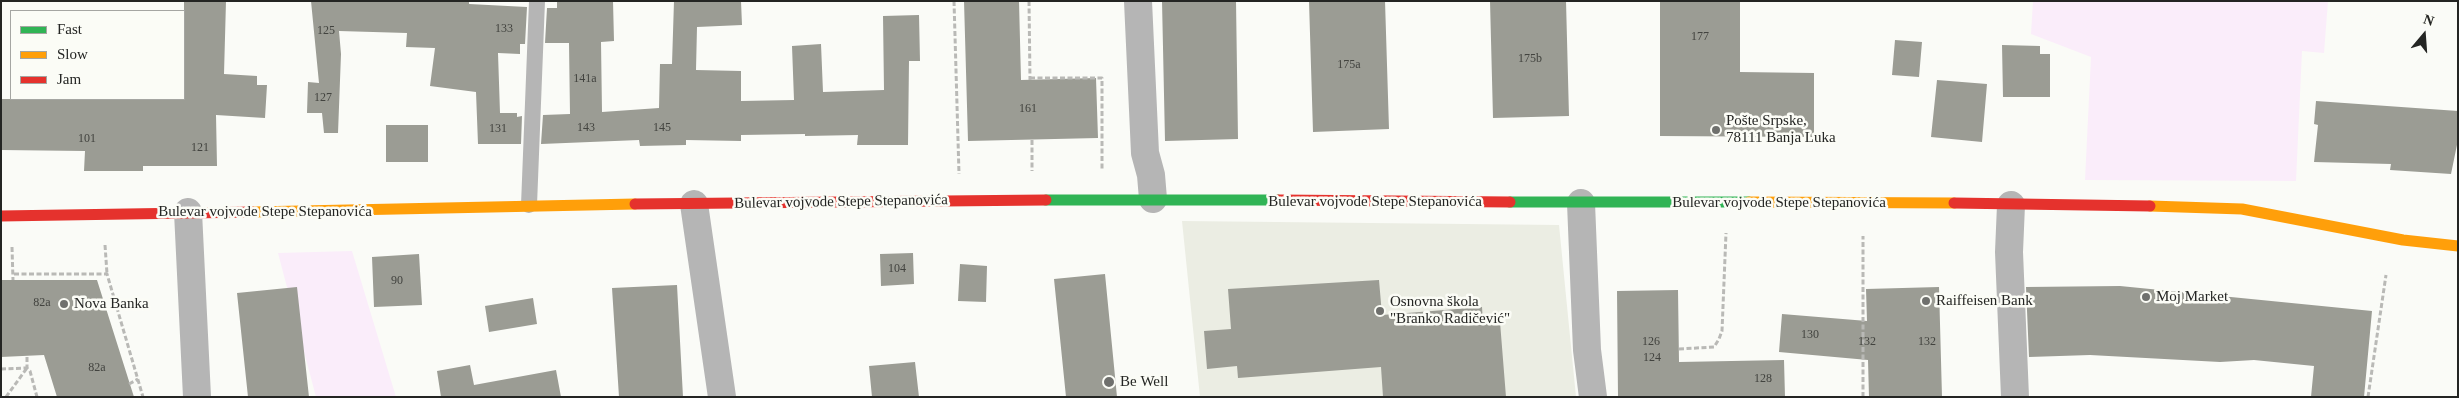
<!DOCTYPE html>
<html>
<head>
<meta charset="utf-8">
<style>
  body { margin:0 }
  #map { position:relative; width:2459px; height:398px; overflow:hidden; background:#fafbf7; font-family:"Times New Roman",serif }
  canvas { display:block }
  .frame { position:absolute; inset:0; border:2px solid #242523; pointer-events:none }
  .legend { position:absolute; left:10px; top:10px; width:175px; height:90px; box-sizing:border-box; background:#fbfcf6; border:1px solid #a5a6a2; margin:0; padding:6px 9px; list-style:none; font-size:15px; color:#242523 }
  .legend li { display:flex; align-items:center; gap:10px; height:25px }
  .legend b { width:25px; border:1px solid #a5a6a2 }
  .north { position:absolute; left:2399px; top:10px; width:50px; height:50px; -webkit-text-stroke:4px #fbfcf6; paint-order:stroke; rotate:18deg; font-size:14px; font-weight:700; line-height:20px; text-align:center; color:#242523 }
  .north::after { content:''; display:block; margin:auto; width:18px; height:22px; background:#242523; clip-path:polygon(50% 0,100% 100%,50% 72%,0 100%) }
</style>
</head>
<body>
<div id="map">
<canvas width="2459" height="398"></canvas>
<div class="frame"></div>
<ul class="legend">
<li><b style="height:6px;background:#30b455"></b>Fast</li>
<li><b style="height:6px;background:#ff9f0a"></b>Slow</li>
<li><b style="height:6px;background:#e5322d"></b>Jam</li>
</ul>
<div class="north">N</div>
</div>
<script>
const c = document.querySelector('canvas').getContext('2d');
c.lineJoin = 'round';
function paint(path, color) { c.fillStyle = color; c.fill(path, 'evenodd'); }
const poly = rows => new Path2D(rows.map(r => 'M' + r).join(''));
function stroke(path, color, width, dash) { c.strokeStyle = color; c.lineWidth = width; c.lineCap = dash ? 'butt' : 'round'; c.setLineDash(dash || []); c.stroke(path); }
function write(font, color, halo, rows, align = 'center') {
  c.font = font + ' "Times New Roman",serif'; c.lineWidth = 5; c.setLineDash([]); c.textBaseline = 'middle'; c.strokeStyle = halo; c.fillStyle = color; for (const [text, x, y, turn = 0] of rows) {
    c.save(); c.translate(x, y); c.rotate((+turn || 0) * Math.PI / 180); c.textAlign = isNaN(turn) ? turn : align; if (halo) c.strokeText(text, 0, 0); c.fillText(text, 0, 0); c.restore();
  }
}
paint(poly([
  [1182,221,1559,225,1576,397,1200,397]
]), '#ebede3');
paint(poly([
  [2033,1,2328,1,2324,53,2302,51,2296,181,2085,180,2091,57,2031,34],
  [352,251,396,397,316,397,278,253]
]), '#faedfa');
paint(poly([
  [184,1,226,1,224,74,257,76,257,85,267,85,265,118,216,115,217,166,143,166,143,171,84,171,85,151,1,150,1,99,184,99],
  [311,1,469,1,469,4,527,7,525,44,520,44,520,54,498,53,500,113,517,113,517,117,522,116,521,144,478,144,476,92,430,86,435,48,406,47,407,33,339,31,341,54,338,133,324,133,322,113,307,113,308,82,319,83],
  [613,1,614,41,601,42,602,112,659,108,660,64,672,64,674,1,741,1,742,25,697,27,696,70,741,71,741,101,794,100,792,46,821,44,823,92,884,90,883,16,919,15,920,61,909,61,908,145,857,145,858,135,805,136,805,134,741,135,741,141,686,140,686,145,640,146,639,140,541,144,543,115,570,114,569,43,545,43,547,8,557,8,557,2],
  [964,1,1019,1,1021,80,1096,78,1098,138,968,141],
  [1162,1,1236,1,1238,139,1165,141],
  [1309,1,1385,1,1389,129,1313,132],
  [1490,1,1566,1,1569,116,1493,118],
  [1660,1,1740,1,1740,72,1814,73,1814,137,1660,136],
  [1895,40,1922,42,1919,77,1892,75],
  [2002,45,2040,46,2040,54,2050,54,2050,97,2003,97],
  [1937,80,1987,84,1982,142,1931,137],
  [2316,101,2458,111,2458,140,2451,174,2390,170,2391,164,2314,162,2318,125,2314,124],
  [386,125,428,125,428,162,386,162],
  [913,253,914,284,881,286,880,254],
  [419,254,422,305,374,307,372,257],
  [960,264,987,266,986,302,958,301],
  [1105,274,1117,397,1066,397,1054,279],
  [1,280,97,280,134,397,57,397,44,355,1,357],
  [1379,280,1382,315,1482,307,1483,323,1500,322,1506,397,1383,397,1381,367,1238,378,1237,366,1207,369,1204,331,1231,329,1228,289],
  [677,285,683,397,619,397,612,288],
  [2120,286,2372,311,2364,397,2311,397,2314,366,2254,360,2220,362,2090,355,2029,357,2026,287],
  [297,287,309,397,248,397,237,293],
  [1939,287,1942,397,1869,397,1868,360,1779,352,1782,314,1867,321,1866,289],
  [1678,290,1679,362,1784,360,1785,397,1618,397,1617,291],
  [533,298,537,324,489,332,485,306],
  [915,362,919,397,872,397,869,366],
  [470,365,474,385,556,370,561,397,441,397,437,371]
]), '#9b9c94');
stroke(poly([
  [954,1,959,174],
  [1029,1,1030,80],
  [1030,78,1102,78,1102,171],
  [1032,140,1032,171],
  [105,245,107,274],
  [12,247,13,280],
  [14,274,107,274,143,397],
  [1679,349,1714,347,1719,339,1722,331,1726,233],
  [27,357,27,368,30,371,37,397],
  [1,369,26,368],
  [129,384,138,379],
  [6,397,27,368],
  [1863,397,1863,236],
  [2368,397,2386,275]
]), '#b9b9b6', 3, [5, 2.5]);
stroke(poly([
  [529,205,537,1]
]), '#b5b5b5', 16);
stroke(poly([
  [1138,1,1145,153,1151,175,1153,199],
  [1581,203,1587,350,1593,397],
  [694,204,722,397],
  [2011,205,2009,252,2015,397],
  [188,212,197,397]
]), '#b5b5b5', 28);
stroke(poly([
  [1046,200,1278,200],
  [1510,202,1749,202]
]), '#30b455', 11);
stroke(poly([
  [1749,202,1954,203],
  [2150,206,2242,209,2403,240,2458,246],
  [253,212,635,204]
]), '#ff9f0a', 11);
stroke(poly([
  [1278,200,1510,202],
  [1954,203,2150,206],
  [635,204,1046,200],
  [1,216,253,212]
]), '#e5322d', 11);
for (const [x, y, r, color] of [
  [1716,130,5,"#6f706d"],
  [2146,297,5,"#6f706d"],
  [1926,301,5,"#6f706d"],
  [64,304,5,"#6f706d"],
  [1380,311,5,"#6f706d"],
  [1109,382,6,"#6f706d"]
]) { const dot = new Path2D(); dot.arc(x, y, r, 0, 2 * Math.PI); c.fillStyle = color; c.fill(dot); stroke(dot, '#fbfcf6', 2); }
write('12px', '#42433f', null, [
  ["133",504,29],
  ["125",326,31],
  ["177",1700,37],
  ["175b",1530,59],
  ["175a",1349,65],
  ["141a",585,79],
  ["127",323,98],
  ["161",1028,109],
  ["143",586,128],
  ["145",662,128],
  ["131",498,129],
  ["101",87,139],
  ["121",200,148],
  ["104",897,269],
  ["90",397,281],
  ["82a",42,303],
  ["130",1810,335],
  ["126",1651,342],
  ["132",1867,342],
  ["132",1927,342],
  ["124",1652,358],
  ["82a",97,368],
  ["128",1763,379]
]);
write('15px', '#242523', '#fbfcf6', [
  ["Pošte Srpske,",1726,121],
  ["78111 Banja Luka",1726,138],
  ["Moj Market",2156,297],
  ["Raiffeisen Bank",1936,301],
  ["Osnovna škola",1390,302],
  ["\"Branko Radičević\"",1390,319],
  ["Nova Banka",74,304],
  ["Be Well",1120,382]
], 'left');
write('15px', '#242523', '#fbfcf6', [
  ["Bulevar vojvode Stepe Stepanovića",841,202,-1],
  ["Bulevar vojvode Stepe Stepanovića",1375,202],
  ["Bulevar vojvode Stepe Stepanovića",1779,203],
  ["Bulevar vojvode Stepe Stepanovića",265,212]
]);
</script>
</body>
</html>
